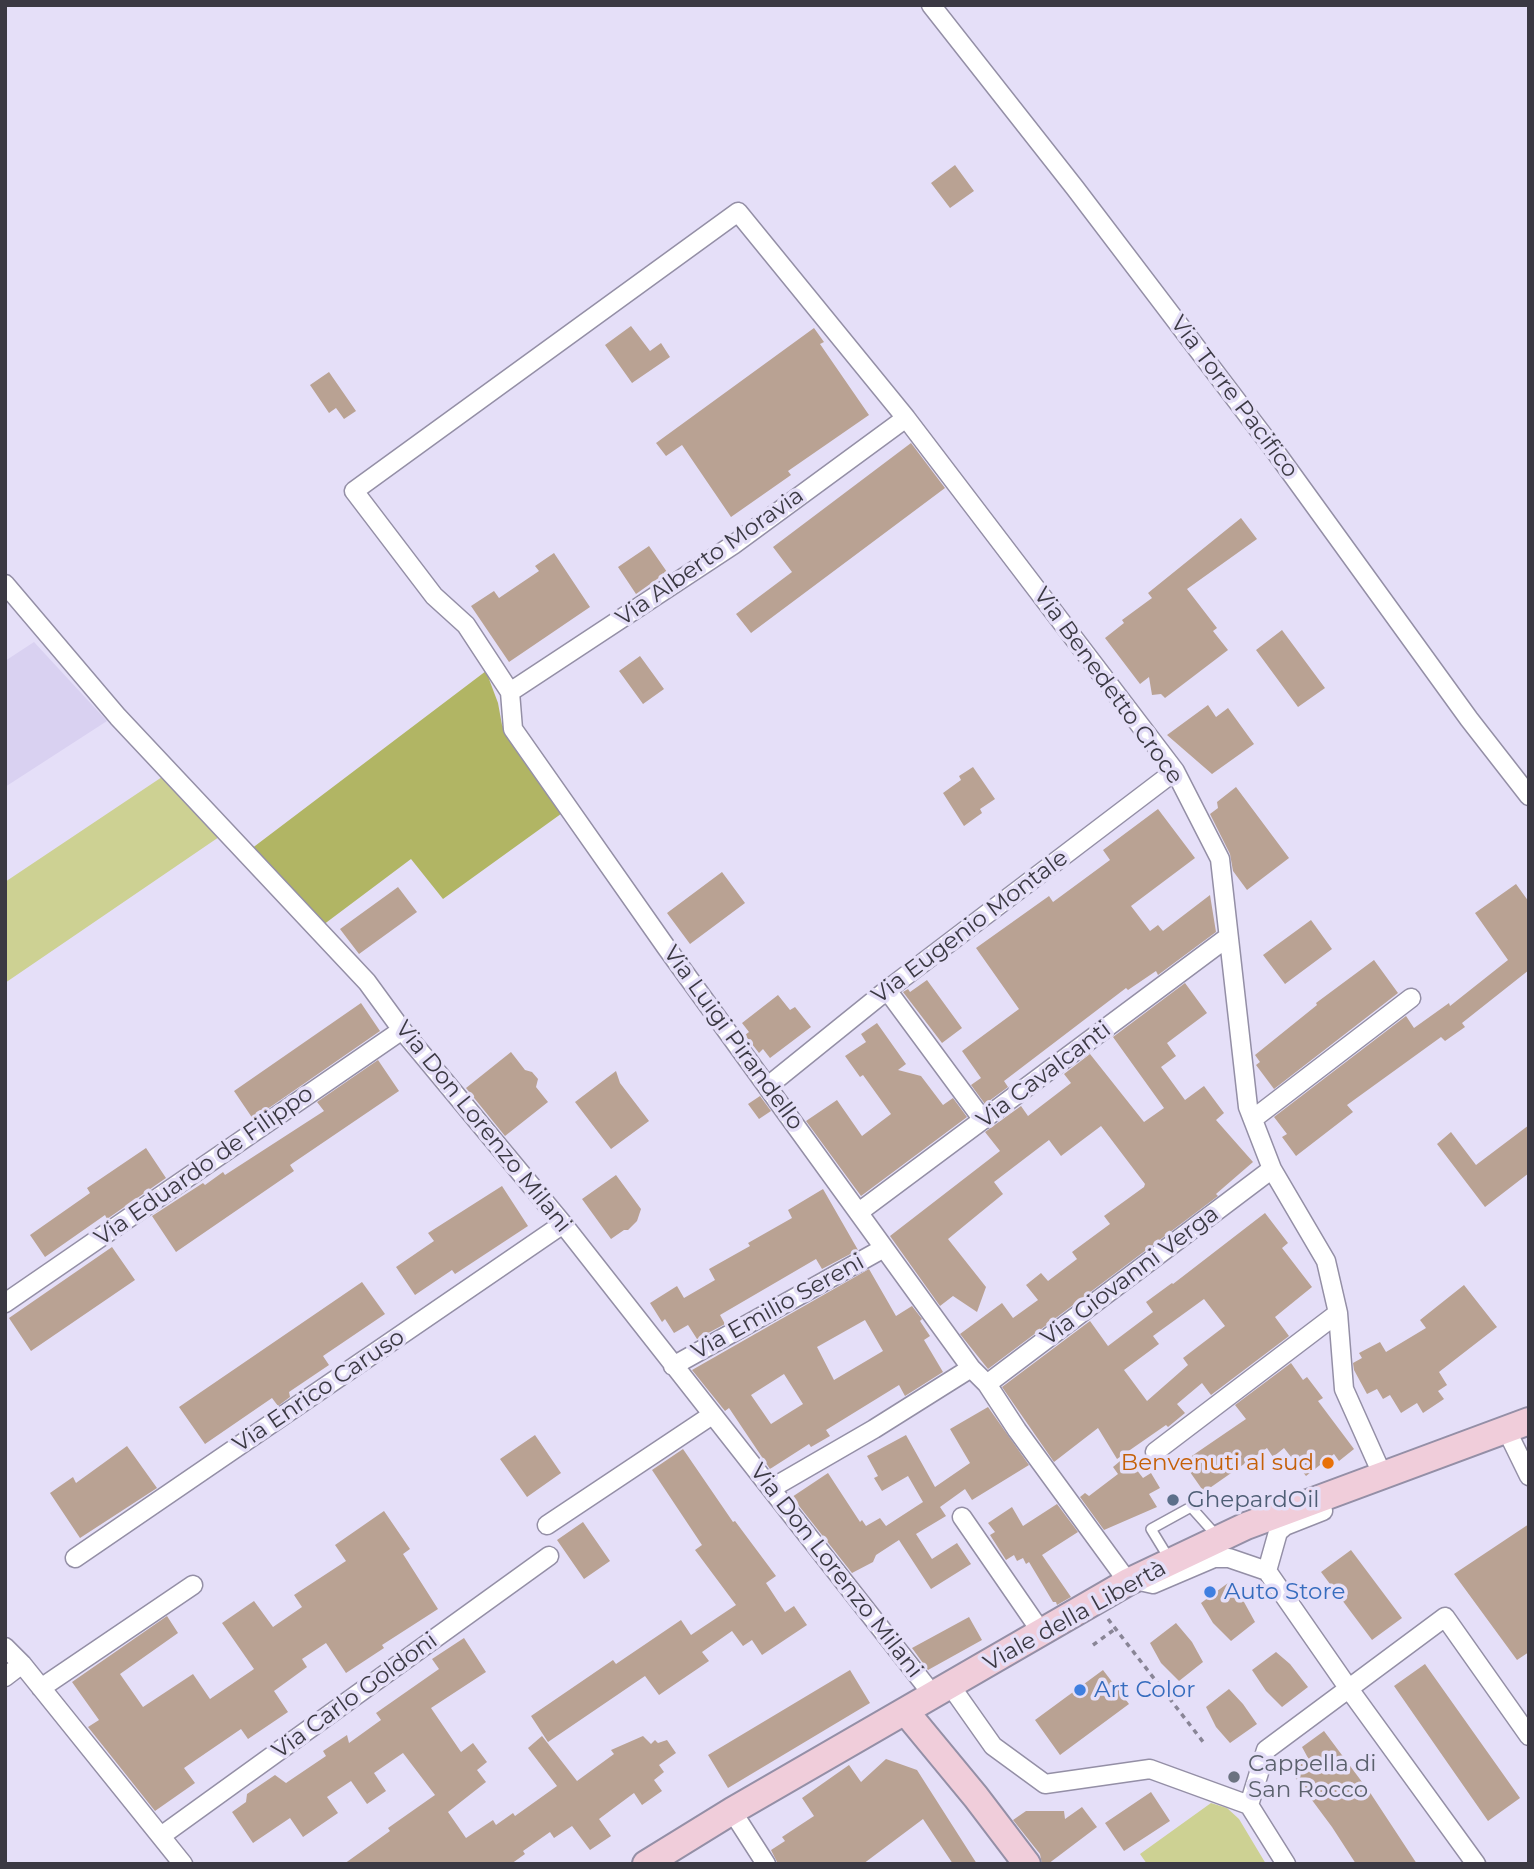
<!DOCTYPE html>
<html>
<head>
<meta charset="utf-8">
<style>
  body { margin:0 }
  #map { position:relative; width:1534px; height:1869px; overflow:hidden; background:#e5dff8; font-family:Montserrat,sans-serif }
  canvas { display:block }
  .frame { position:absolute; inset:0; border:7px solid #3b3943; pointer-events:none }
</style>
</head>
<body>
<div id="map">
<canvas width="1534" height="1869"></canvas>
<div class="frame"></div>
</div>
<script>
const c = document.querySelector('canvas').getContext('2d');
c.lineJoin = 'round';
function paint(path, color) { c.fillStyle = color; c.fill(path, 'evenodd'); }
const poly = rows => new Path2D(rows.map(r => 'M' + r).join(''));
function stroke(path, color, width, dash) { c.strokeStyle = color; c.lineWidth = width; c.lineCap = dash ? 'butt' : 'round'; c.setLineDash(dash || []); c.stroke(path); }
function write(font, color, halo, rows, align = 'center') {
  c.font = font + ' Montserrat,sans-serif'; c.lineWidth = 7; c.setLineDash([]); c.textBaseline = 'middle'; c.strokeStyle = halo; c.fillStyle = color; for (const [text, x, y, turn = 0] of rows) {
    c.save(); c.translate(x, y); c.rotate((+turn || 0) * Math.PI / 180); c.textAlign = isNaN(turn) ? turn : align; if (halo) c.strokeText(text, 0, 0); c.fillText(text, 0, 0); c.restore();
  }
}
paint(poly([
  [34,642,107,721,5,787,5,661]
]), '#d9d1f1');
paint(poly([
  [162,777,219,837,5,983,5,882],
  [1211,1803,1227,1808,1239,1819,1266,1864,1147,1864,1140,1854]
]), '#cdd193');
paint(poly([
  [486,671,498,703,502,725,565,811,443,899,411,859,323,925,251,849]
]), '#b1b564');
paint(poly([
  [955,165,974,191,950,208,931,183],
  [631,326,650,351,661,343,670,357,632,383,605,345],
  [814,328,824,342,820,344,869,415,788,471,791,475,731,517,682,445,666,456,656,443],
  [329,372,356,411,344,419,336,408,329,413,310,385],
  [911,443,945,488,751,633,736,614,792,572,773,547],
  [1241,518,1257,539,1187,589,1217,628,1213,631,1228,650,1165,698,1161,694,1152,695,1149,677,1140,684,1105,638,1124,623,1122,620,1152,598,1148,593],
  [649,546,667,572,636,594,618,567],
  [554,553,590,607,509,662,471,606,494,591,499,598,539,571,535,566],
  [1282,630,1325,688,1298,707,1256,650],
  [640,656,664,689,643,704,619,671],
  [1208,705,1216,717,1228,708,1254,744,1212,774,1167,735],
  [973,767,995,799,980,809,982,813,964,826,943,793,961,780,959,776],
  [1236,787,1289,858,1247,890,1233,871,1230,854,1210,814,1218,808,1217,802],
  [1158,809,1195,858,1131,906,1150,931,1158,925,1163,931,1210,895,1216,932,1158,975,1156,971,1128,990,1126,988,1004,1081,1008,1087,985,1104,971,1085,981,1078,962,1051,1019,1009,976,948,1049,896,1053,902,1110,860,1103,850],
  [722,872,745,903,690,944,667,913],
  [1516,884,1529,902,1529,970,1462,1023,1465,1027,1445,1041,1441,1037,1347,1105,1353,1112,1296,1156,1282,1137,1287,1134,1274,1117,1406,1016,1414,1028,1449,1003,1450,1006,1508,960,1475,913],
  [398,887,417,912,359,954,340,929],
  [1311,920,1332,949,1285,984,1263,955],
  [1374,960,1398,993,1274,1089,1256,1065,1260,1062,1255,1055,1317,1005,1316,1003],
  [927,980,962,1028,942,1043,903,992,908,989,910,992],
  [1185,983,1207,1013,1167,1043,1176,1056,1161,1067,1185,1100,1204,1086,1224,1113,1216,1120,1253,1162,1216,1194,1218,1196,988,1369,960,1334,1002,1303,1013,1318,1038,1300,1026,1285,1041,1273,1048,1281,1077,1259,1072,1252,1110,1224,1104,1216,1144,1187,1145,1184,1101,1126,1061,1156,1049,1140,994,1182,1003,1194,948,1239,986,1287,977,1312,953,1296,940,1306,890,1236,1000,1151,985,1132,1021,1106,1028,1116,1071,1083,1064,1074,1090,1054,1144,1122,1164,1108,1113,1037],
  [778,995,790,1010,795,1007,811,1027,770,1058,763,1049,759,1053,745,1035,749,1032,742,1023],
  [361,1003,380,1031,253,1119,234,1091],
  [877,1023,906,1064,898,1070,921,1076,943,1105,953,1098,967,1117,861,1196,806,1121,837,1100,862,1136,891,1114,863,1075,860,1077,845,1056,866,1042,861,1034],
  [511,1052,525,1070,532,1072,538,1079,536,1087,548,1102,505,1136,466,1088],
  [378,1060,399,1091,290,1165,294,1171,176,1252,152,1216,203,1183,205,1185,223,1172,225,1175,324,1111,317,1102],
  [616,1071,620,1083,649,1121,611,1149,575,1102],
  [760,1096,771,1111,759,1119,748,1104],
  [1529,1125,1529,1173,1485,1207,1437,1144,1451,1132,1476,1165],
  [146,1148,166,1178,107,1219,105,1215,45,1257,30,1235,90,1193,87,1188],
  [616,1175,641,1209,637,1221,628,1230,624,1230,611,1239,582,1199],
  [502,1186,528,1226,455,1274,452,1270,415,1295,396,1267,434,1241,428,1233],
  [823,1189,858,1250,822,1269,816,1259,720,1315,725,1324,697,1339,688,1325,674,1333,665,1319,662,1322,650,1303,677,1286,684,1298,715,1280,709,1269,750,1246,748,1243,792,1218,788,1210],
  [1265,1213,1288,1243,1282,1248,1312,1287,1275,1317,1289,1336,1211,1395,1202,1383,1177,1404,1185,1413,1168,1427,1166,1425,1117,1459,1098,1428,1054,1462,1002,1387,1090,1321,1108,1346,1153,1312,1146,1302,1172,1283,1173,1284],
  [1204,1299,1225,1326,1183,1358,1188,1365,1147,1401,1124,1370,1159,1344,1153,1336],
  [112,1247,135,1280,31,1351,9,1318],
  [869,1269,896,1316,912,1306,922,1319,920,1321,930,1336,924,1340,943,1372,905,1396,899,1385,826,1430,830,1436,811,1447,809,1444,770,1469,729,1408,725,1411,692,1370],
  [865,1320,883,1351,834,1380,817,1347],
  [784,1374,803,1404,771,1424,751,1395],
  [362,1282,385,1314,323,1356,329,1365,289,1392,290,1397,278,1406,272,1398,205,1444,179,1407],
  [1464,1285,1497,1327,1439,1372,1447,1385,1438,1391,1444,1399,1423,1413,1417,1403,1401,1413,1390,1395,1383,1399,1377,1389,1367,1394,1354,1370,1353,1363,1362,1358,1359,1353,1380,1342,1386,1352,1426,1328,1420,1320],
  [1291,1363,1303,1380,1307,1377,1323,1398,1318,1401,1354,1449,1339,1461,1334,1454,1306,1476,1284,1448,1273,1457,1267,1448,1204,1492,1183,1462,1246,1419,1235,1405],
  [988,1407,1029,1465,972,1500,965,1489,940,1507,946,1516,916,1534,932,1559,957,1543,971,1564,931,1589,899,1540,876,1555,873,1562,852,1573,792,1497,828,1473,860,1522,862,1520,866,1526,880,1518,886,1526,923,1502,908,1476,882,1491,874,1478,878,1476,867,1456,906,1435,935,1487,970,1463,950,1429],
  [535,1435,561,1473,527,1497,500,1459],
  [127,1446,157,1488,80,1538,50,1493,73,1477,76,1483],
  [683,1449,733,1522,735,1521,776,1576,766,1583,785,1612,794,1606,807,1625,762,1655,752,1640,743,1646,732,1631,702,1652,709,1661,659,1695,645,1676,548,1742,531,1716,613,1660,616,1664,681,1620,691,1635,736,1605,695,1550,702,1545,652,1470],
  [1126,1456,1143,1478,1151,1473,1160,1488,1149,1494,1157,1507,1104,1530,1080,1497,1085,1493,1089,1496,1118,1474,1113,1467],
  [1057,1504,1078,1532,1042,1555,1071,1597,1057,1605,1056,1602,1053,1602,1029,1562,1026,1564,1023,1558,1017,1561,1014,1555,1006,1560,990,1535,995,1532,988,1523,1012,1507,1023,1526],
  [384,1511,410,1549,403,1554,438,1609,382,1645,384,1648,346,1673,326,1643,302,1659,307,1667,274,1691,288,1712,248,1739,241,1729,184,1768,195,1783,155,1811,88,1727,99,1720,72,1682,167,1616,178,1633,120,1674,143,1707,193,1674,210,1699,254,1669,222,1623,254,1601,273,1627,302,1607,294,1595,346,1561,335,1545],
  [583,1522,610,1561,584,1579,557,1540],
  [1529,1524,1529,1652,1517,1660,1454,1574],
  [1351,1550,1402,1618,1372,1640,1321,1572],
  [1228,1583,1244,1602,1255,1622,1231,1641,1213,1623,1201,1603],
  [969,1617,982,1640,928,1670,912,1648],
  [1176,1623,1192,1642,1203,1662,1179,1681,1161,1663,1150,1643],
  [464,1638,486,1672,431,1708,461,1752,473,1743,487,1762,477,1770,486,1782,448,1812,466,1838,493,1820,496,1825,513,1813,515,1816,557,1786,528,1748,542,1736,577,1781,614,1754,611,1750,643,1736,651,1744,655,1740,658,1743,667,1740,676,1753,659,1765,664,1772,654,1780,662,1791,642,1805,634,1793,599,1819,611,1836,590,1850,572,1826,554,1838,550,1832,523,1851,525,1854,511,1864,344,1864,390,1831,388,1828,435,1795,403,1753,374,1773,386,1791,367,1804,351,1781,327,1797,338,1813,303,1837,290,1818,253,1843,232,1812,246,1802,247,1794,275,1775,286,1783,326,1756,323,1751,347,1735,349,1743,381,1720,376,1713,439,1669,432,1659],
  [1276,1652,1290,1664,1308,1687,1282,1707,1266,1691,1252,1670],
  [1425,1664,1520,1798,1488,1821,1394,1686],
  [850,1670,870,1703,728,1788,708,1755],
  [1103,1670,1129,1704,1060,1755,1035,1720],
  [1229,1689,1243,1704,1257,1724,1230,1743,1216,1727,1206,1707],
  [1324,1731,1371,1794,1417,1864,1356,1864,1332,1827,1291,1772,1308,1758,1302,1747],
  [886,1759,917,1770,977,1864,953,1864,923,1819,863,1864,778,1864,771,1850,785,1841,782,1837,814,1816,802,1798,849,1765,861,1782],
  [1151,1792,1170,1821,1124,1851,1105,1823],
  [1082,1807,1097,1827,1048,1864,1042,1864,1040,1854,1013,1820,1026,1811,1064,1811,1065,1819]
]), '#b9a293');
const lane = poly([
  [1170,1560,1151,1529,1191,1507,1216,1535]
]);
const street = poly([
  [931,5,1075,188,1275,451,1469,719,1529,796],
  [5,584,118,717,367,982,402,1030,563,1224,933,1695],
  [510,692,733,545,906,418],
  [887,990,983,1120],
  [768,1086,887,990,1175,771],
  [1253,1119,1411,998],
  [859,1212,1228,937],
  [5,1303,402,1030],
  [673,1366,884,1248],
  [987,1384,1272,1169],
  [1506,1429,1529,1476],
  [1155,1452,1338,1313],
  [772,1488,874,1429,971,1368],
  [962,1517,1042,1633],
  [547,1525,712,1415],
  [75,1558,563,1224],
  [1267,1571,1278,1532,1285,1526,1323,1511],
  [1128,1582,1017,1430,987,1384,971,1368,666,947,513,729,510,692,466,625,434,596,354,491,738,212,906,418,1175,771,1220,859,1248,1107,1272,1169,1326,1261,1338,1313,1344,1389,1382,1474],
  [1144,1582,1153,1584,1214,1558,1229,1558,1267,1571,1349,1689,1476,1864],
  [5,1647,22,1664,183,1864],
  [5,1677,22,1664],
  [950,1685,993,1746,1045,1784,1150,1769,1249,1805,1286,1864],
  [41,1688,193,1585],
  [1249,1805,1266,1750,1445,1617,1529,1736],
  [732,1811,766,1864],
  [161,1836,549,1556]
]);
const secondary = poly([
  [905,1711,976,1797,1027,1864],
  [646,1864,732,1811,1128,1582,1246,1526,1529,1421]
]);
stroke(lane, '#948fa6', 12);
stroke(street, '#948fa6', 21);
stroke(secondary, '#948fa6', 30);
stroke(poly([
  [1108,1619,1204,1743],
  [1093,1645,1115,1629]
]), '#898596', 3.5, [5, 5]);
stroke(lane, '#fff', 9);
stroke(street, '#fff', 18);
stroke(secondary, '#f0cdda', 26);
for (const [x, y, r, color] of [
  [1328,1463,7,"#e8710a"],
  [1173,1500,7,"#5c6f8a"],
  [1210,1592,7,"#3f7fe0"],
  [1080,1690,7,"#3f7fe0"],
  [1234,1777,7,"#6b7280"]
]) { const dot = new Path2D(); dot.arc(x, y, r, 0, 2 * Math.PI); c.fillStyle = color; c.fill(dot); stroke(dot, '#e5dff8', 2.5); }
write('23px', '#3b3943', '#e5dff8', [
  ["Via Torre Pacifico",1234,397,53],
  ["Via Alberto Moravia",710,557,-35],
  ["Via Benedetto Croce",1108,686,54],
  ["Via Eugenio Montale",970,927,-37],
  ["Via Luigi Pirandello",733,1038,54],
  ["Via Cavalcanti",1044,1075,-37],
  ["Via Don Lorenzo Milani",483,1127,51],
  ["Via Eduardo de Filippo",204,1166,-35],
  ["Via Giovanni Verga",1130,1276,-37],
  ["Via Emilio Sereni",778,1307,-29],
  ["Via Enrico Caruso",319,1391,-34],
  ["Via Don Lorenzo Milani",836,1571,52],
  ["Viale della Libertà",1075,1616,-29],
  ["Via Carlo Goldoni",355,1696,-36]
]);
write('23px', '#c56008', '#e5dff8', [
  ["Benvenuti al sud",1314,1463]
], 'right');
write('23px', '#4e5e75', '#e5dff8', [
  ["GhepardOil",1187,1500]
], 'left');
write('23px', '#366cbe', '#e5dff8', [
  ["Auto Store",1224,1592],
  ["Art Color",1094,1690]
], 'left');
write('23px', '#5b616d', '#e5dff8', [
  ["Cappella di",1248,1764],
  ["San Rocco",1248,1790]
], 'left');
</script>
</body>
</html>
